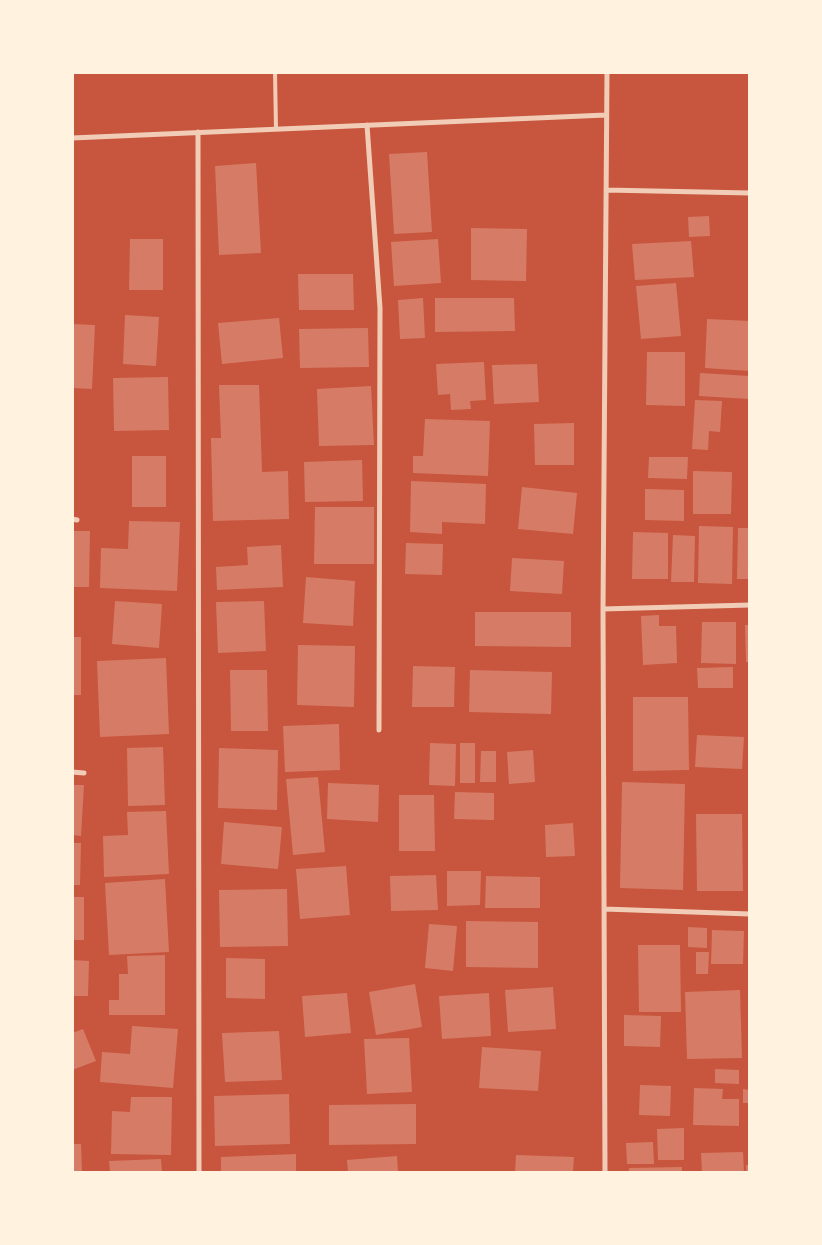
<!DOCTYPE html>
<html>
<head>
<meta charset="utf-8">
<style>
  body { margin:0 }
  #map { position:relative; width:822px; height:1245px; overflow:hidden; background:#c8553d; font-family:"Space Grotesk",sans-serif }
  canvas { display:block }
  .frame { position:absolute; inset:0; border:74px solid #fff3e0; pointer-events:none }
</style>
</head>
<body>
<div id="map">
<canvas width="822" height="1245"></canvas>
<div class="frame"></div>
</div>
<script>
const c = document.querySelector('canvas').getContext('2d');
c.lineJoin = 'round';
function paint(path, color) { c.fillStyle = color; c.fill(path, 'evenodd'); }
const poly = rows => new Path2D(rows.map(r => 'M' + r).join(''));
function stroke(path, color, width, dash) { c.strokeStyle = color; c.lineWidth = width; c.lineCap = dash ? 'butt' : 'round'; c.setLineDash(dash || []); c.stroke(path); }
paint(poly([
  [427,152,432,232,394,234,389,154],
  [256,163,261,253,219,255,215,166],
  [709,216,710,236,689,237,688,217],
  [471,228,527,229,526,281,471,280],
  [130,239,163,239,163,290,129,290],
  [438,239,441,283,394,286,391,242],
  [691,241,694,277,635,280,632,244],
  [298,274,353,274,354,310,299,310],
  [676,283,681,336,641,339,636,286],
  [423,298,425,338,400,339,398,300],
  [435,298,514,298,515,331,435,332],
  [125,315,159,317,156,366,123,364],
  [279,318,283,358,222,364,218,323],
  [707,319,750,321,750,371,705,368],
  [72,324,95,325,92,389,72,388],
  [368,328,369,367,300,368,299,329],
  [647,352,685,352,685,406,646,405],
  [484,362,486,400,470,401,471,409,451,410,450,394,438,395,436,364],
  [537,364,539,402,494,404,492,365],
  [700,373,750,376,750,399,699,396],
  [168,377,169,430,114,431,113,378],
  [219,385,259,385,262,472,288,471,289,519,213,521,211,438,221,438],
  [371,386,374,445,319,446,317,389],
  [695,400,722,401,720,432,709,431,708,450,692,449],
  [425,419,490,421,488,476,413,473,413,456,423,456],
  [574,423,574,465,535,465,534,424],
  [132,456,166,456,166,507,132,507],
  [649,457,688,457,687,479,648,478],
  [362,460,363,501,305,502,304,462],
  [693,471,732,472,731,514,693,514],
  [411,481,486,484,485,524,442,522,442,534,410,532],
  [522,487,577,493,573,534,518,529],
  [645,489,684,490,684,521,645,520],
  [315,507,374,507,374,564,314,564],
  [129,521,180,522,177,591,100,588,101,548,128,549],
  [699,526,733,527,732,584,698,583],
  [738,528,750,528,750,579,737,579],
  [72,531,90,531,89,587,72,587],
  [633,532,668,533,668,579,632,579],
  [673,535,695,536,694,582,671,582],
  [406,543,443,544,442,575,405,574],
  [281,545,283,587,217,590,216,567,248,565,247,547],
  [512,558,564,561,562,594,510,591],
  [306,577,355,581,353,626,303,623],
  [115,601,162,604,159,648,112,644],
  [264,601,266,651,218,653,216,602],
  [475,612,571,612,571,647,475,646],
  [659,615,659,626,676,626,677,663,643,665,641,616],
  [702,622,736,622,736,664,701,663],
  [745,625,750,625,750,662,746,662],
  [72,637,81,637,81,695,72,695],
  [298,645,355,646,354,707,297,705],
  [166,658,169,734,100,737,97,661],
  [413,666,455,667,454,707,412,707],
  [733,667,733,688,698,688,697,668],
  [748,668,750,668,750,695,748,695],
  [230,670,267,670,268,731,231,731],
  [470,670,552,672,551,714,469,712],
  [633,697,688,697,689,770,633,771],
  [339,724,340,770,285,772,283,726],
  [697,735,744,737,742,769,695,767],
  [430,743,456,744,455,786,429,785],
  [460,743,475,743,475,783,460,783],
  [163,747,165,805,128,806,127,748],
  [219,748,278,750,277,810,218,808],
  [533,750,535,782,509,784,507,752],
  [481,751,496,751,496,782,480,782],
  [318,777,325,852,293,855,286,779],
  [622,782,685,784,683,890,620,888],
  [328,783,379,785,378,822,327,819],
  [72,785,84,785,81,836,72,835],
  [455,792,494,793,494,820,454,819],
  [399,795,434,795,435,851,399,851],
  [166,811,169,874,104,877,103,836,128,835,127,812],
  [696,814,742,814,743,891,697,891],
  [224,822,282,827,278,869,221,864],
  [573,823,575,856,546,857,545,825],
  [72,843,81,843,80,885,72,885],
  [346,866,350,915,300,919,296,869],
  [447,871,481,871,480,905,447,906],
  [436,875,438,910,391,911,390,876],
  [486,876,540,877,540,908,485,908],
  [165,879,169,952,109,955,105,883],
  [287,889,288,946,220,947,219,890],
  [72,897,84,897,84,940,72,940],
  [466,921,538,922,538,968,466,967],
  [429,924,457,926,453,971,425,968],
  [688,927,707,928,707,948,688,947],
  [712,930,744,931,743,964,711,964],
  [638,945,680,945,681,1012,639,1012],
  [696,952,709,952,708,974,696,974],
  [165,955,165,1015,109,1015,109,1000,119,1000,119,974,128,974,127,956],
  [226,958,265,959,265,999,226,998],
  [72,960,89,961,88,996,72,996],
  [415,984,422,1027,376,1035,369,992],
  [553,987,556,1029,508,1032,505,990],
  [740,990,742,1058,687,1059,685,992],
  [347,993,351,1033,305,1037,302,996],
  [489,993,491,1036,442,1039,439,996],
  [624,1015,661,1016,660,1047,624,1046],
  [132,1026,178,1029,173,1088,100,1082,102,1052,130,1054],
  [83,1029,96,1061,72,1070,72,1033],
  [279,1031,282,1080,225,1082,222,1033],
  [409,1038,412,1092,367,1094,364,1039],
  [482,1047,541,1051,538,1091,479,1088],
  [715,1069,739,1070,739,1084,715,1083],
  [640,1085,671,1086,670,1116,639,1115],
  [694,1088,723,1089,722,1099,739,1099,739,1126,693,1125],
  [743,1089,750,1090,750,1103,743,1103],
  [289,1094,290,1144,215,1146,214,1096],
  [131,1097,172,1097,171,1155,111,1154,112,1111,130,1112],
  [416,1104,416,1144,329,1145,329,1105],
  [684,1128,684,1160,658,1160,657,1129],
  [653,1142,654,1164,627,1164,626,1143],
  [72,1144,81,1144,82,1172,72,1172],
  [743,1152,744,1172,702,1172,701,1153],
  [296,1154,296,1172,221,1172,221,1157],
  [516,1155,574,1157,573,1172,515,1172],
  [397,1156,398,1172,348,1172,347,1160],
  [161,1159,162,1172,110,1172,109,1161],
  [746,1165,750,1165,750,1172,746,1172],
  [682,1167,682,1172,629,1172,629,1168]
]), '#d67c66');
stroke(poly([
  [275,72,276,129]
]), '#f1ccb7', 4);
stroke(poly([
  [367,125,380,308,379,730],
  [198,132,199,1172],
  [72,138,606,115],
  [606,190,750,193],
  [72,519,77,520],
  [603,609,750,605],
  [72,772,84,773],
  [604,909,750,914],
  [605,1172,603,609,607,72]
]), '#f1ccb7', 5);
</script>
</body>
</html>
